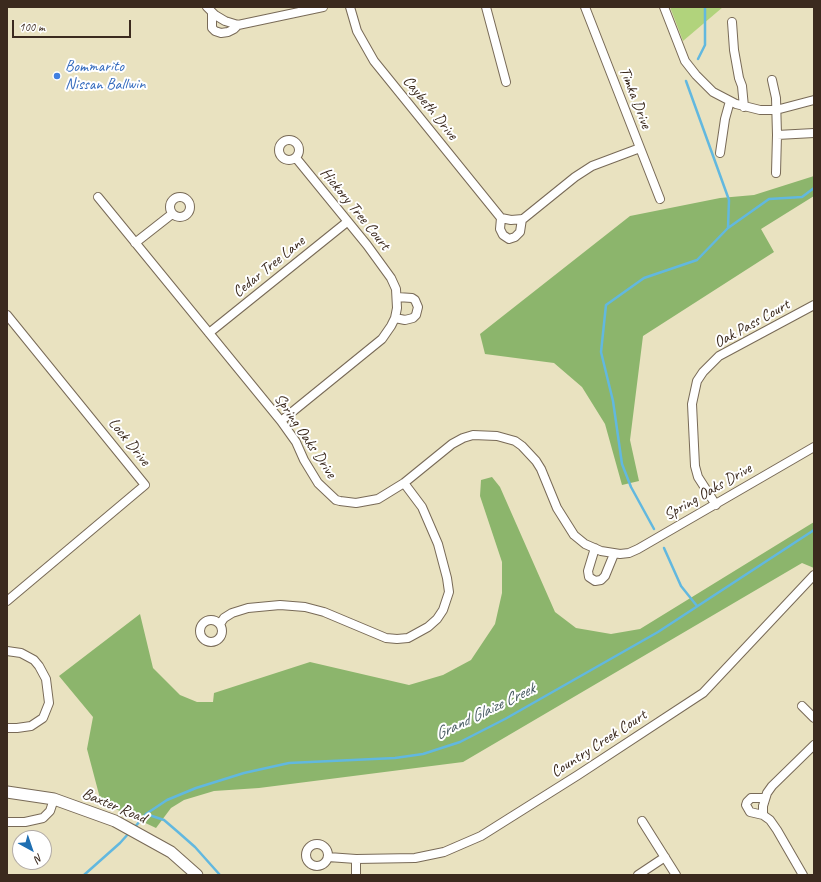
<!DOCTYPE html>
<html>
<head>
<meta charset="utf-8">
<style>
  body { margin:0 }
  #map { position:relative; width:821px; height:882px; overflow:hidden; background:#e9e2c0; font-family:Caveat,sans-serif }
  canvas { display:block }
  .frame { position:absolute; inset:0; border:8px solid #3b2a1e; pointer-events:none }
  .north { position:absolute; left:12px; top:830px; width:40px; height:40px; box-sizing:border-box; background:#fff; border:1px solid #b1aaa5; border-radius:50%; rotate:140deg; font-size:11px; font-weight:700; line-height:16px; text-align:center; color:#3b2a1e }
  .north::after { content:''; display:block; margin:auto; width:14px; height:18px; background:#1f6fb2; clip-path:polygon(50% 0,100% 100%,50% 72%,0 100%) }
  .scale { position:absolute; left:12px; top:20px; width:119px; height:18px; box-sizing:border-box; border:2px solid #3b2a1e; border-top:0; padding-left:5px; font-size:12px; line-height:14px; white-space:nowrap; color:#3b2a1e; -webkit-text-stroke:3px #fff; paint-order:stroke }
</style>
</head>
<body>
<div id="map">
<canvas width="821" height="882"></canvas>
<div class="frame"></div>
<div class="north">N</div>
<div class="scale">100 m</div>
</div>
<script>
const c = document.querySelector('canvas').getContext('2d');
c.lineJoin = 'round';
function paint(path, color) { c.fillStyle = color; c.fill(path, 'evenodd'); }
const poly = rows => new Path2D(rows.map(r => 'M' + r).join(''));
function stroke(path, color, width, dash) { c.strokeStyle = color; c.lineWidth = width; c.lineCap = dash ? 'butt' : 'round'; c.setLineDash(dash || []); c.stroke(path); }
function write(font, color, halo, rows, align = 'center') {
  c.font = font + ' Caveat,sans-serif'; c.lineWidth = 4; c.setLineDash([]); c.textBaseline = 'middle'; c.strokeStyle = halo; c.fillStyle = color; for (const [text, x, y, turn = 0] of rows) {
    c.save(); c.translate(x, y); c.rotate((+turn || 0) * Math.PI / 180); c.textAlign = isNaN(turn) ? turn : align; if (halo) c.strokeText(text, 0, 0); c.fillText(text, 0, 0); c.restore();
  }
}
paint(poly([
  [670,7,723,7,683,41]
]), '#b1d37c');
paint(poly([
  [814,176,814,196,761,229,774,252,643,336,630,440,639,481,622,485,605,424,582,387,554,363,485,354,480,334,630,216,720,198,754,195],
  [492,477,500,487,555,612,576,628,611,634,640,629,814,522,814,568,802,563,463,762,259,788,214,791,184,800,171,808,156,828,101,802,87,749,93,717,59,676,140,614,153,668,180,695,197,702,213,702,214,693,310,662,409,685,443,675,471,660,495,624,502,593,502,562,480,496,481,480]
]), '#8cb56c');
stroke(poly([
  [698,59,705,45,705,7],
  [728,228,769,199,802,197,814,188],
  [654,529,631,487,622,464,613,401,601,352,606,305,644,278,697,260,728,228,729,200,686,81],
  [664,548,681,586,697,606],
  [146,814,164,820,178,832,195,847,220,875],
  [134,828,146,814,167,800,196,788,244,773,289,763,395,758,423,754,460,742,505,719,658,632,814,530],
  [84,875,120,843,129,833]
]), '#62b8df', 2.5);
const street = poly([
  [207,7,215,15,225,21,238,25,323,7],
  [350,7,357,31,374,61,501,218,511,220,523,219,575,177,592,166,640,148],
  [486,7,506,82],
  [585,7,660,199],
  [664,7,685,61,696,75,713,92,736,104,760,110,776,110,814,100],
  [212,13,212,28,215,31,221,33,228,32,234,29,238,25],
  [732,22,734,50,739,78,742,86,744,107],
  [772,80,776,98,777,135,776,173],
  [777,135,814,133],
  '279 150a10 10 0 1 1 20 0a10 10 0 1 1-20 0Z',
  [720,153,725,119,730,101],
  '170 207a10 10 0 1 1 20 0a10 10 0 1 1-20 0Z',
  [98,197,281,421,296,442,304,460,318,483,336,500,340,501,356,503,378,499,404,483,452,444,463,438,473,435,497,436,515,441,522,446,536,461,541,469,557,508,574,535,585,544,601,551,620,554,629,553,638,549,814,447],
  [501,218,500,229,503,235,509,239,515,237,520,232,522,219],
  [135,243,172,214],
  [7,315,145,485,7,601],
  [395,318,405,320,413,318,416,315,418,307,415,300,412,298,397,297],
  [209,333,347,222],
  [281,421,382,339,391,326,395,318,397,308,396,289,391,278,367,245,296,158],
  [716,505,698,477,695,466,692,404,697,381,703,372,719,356,814,305],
  [595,548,588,571,589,577,595,581,601,580,605,576,614,554],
  '200 631a11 11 0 1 1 22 0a11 11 0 1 1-22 0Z',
  [220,624,224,618,232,613,248,608,280,605,305,607,324,612,386,638,397,639,408,638,428,627,437,619,443,610,449,592,447,578,438,544,422,507,404,483],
  [7,651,21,653,34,660,39,666,46,679,49,703,43,718,31,726,17,728,7,728],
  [802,706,814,718],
  [763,815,750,812,746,805,747,802,751,798,765,798],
  [642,821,676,875],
  [7,822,25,822,43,818,50,811,54,799],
  '306 855a11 11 0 1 1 22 0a11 11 0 1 1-22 0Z',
  [328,857,356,859,415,858,444,852,481,836,578,775,703,693,814,575],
  [356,875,356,859],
  [638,875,665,857],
  [803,875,777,830,770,820,763,815,763,806,767,793,772,786,814,745]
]);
const secondary = poly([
  [7,792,54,799,115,821,171,852,197,875]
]);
stroke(street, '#786a57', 10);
stroke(secondary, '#786a57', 13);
stroke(street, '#fff', 8);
stroke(secondary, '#fff', 11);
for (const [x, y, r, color] of [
  [57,76,4,"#3f7fe0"]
]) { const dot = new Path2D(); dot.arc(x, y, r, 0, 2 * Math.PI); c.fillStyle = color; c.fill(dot); stroke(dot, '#fff', 1.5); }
write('16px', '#366cbe', '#fff', [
  ["Bommarito",65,67],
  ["Nissan Ballwin",65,85]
], 'left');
write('16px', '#3b2a1e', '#fff', [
  ["Timka Drive",635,98,69],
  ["Caybeth Drive",430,108,51],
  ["Hickory Tree Court",355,209,51],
  ["Cedar Tree Lane",269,267,-39],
  ["Oak Pass Court",752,324,-29],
  ["Spring Oaks Drive",305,436,56],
  ["Lock Drive",129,442,51],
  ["Spring Oaks Drive",708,492,-30],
  ["Country Creek Court",599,744,-33],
  ["Baxter Road",114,806,23]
]);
write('italic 17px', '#495c62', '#fff', [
  ["Grand Glaize Creek",485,712,-26]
]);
</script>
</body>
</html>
